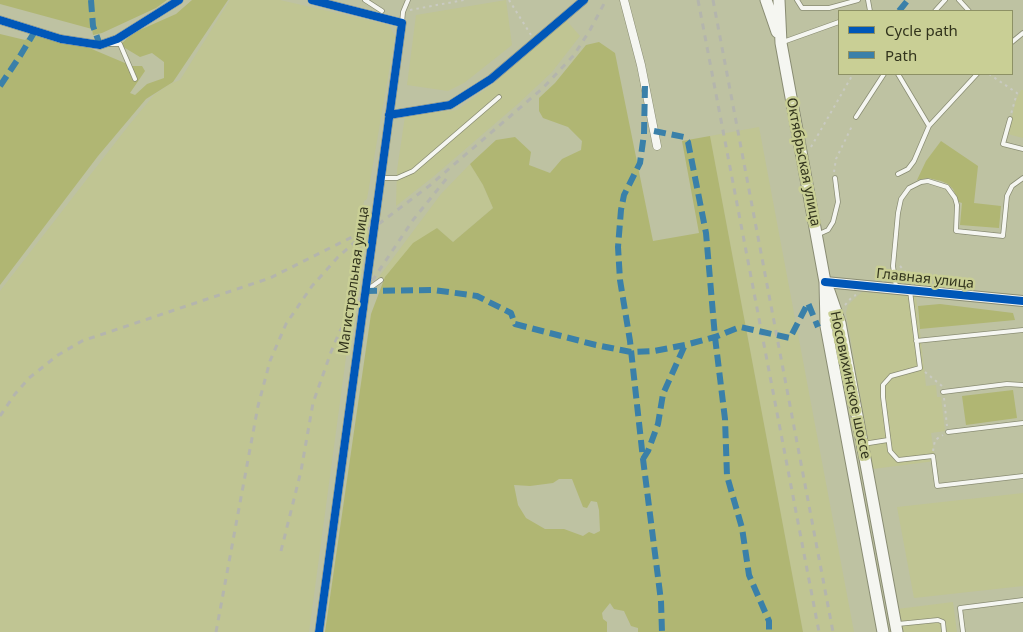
<!DOCTYPE html>
<html>
<head>
<meta charset="utf-8">
<style>
  body { margin:0 }
  #map { position:relative; width:1023px; height:632px; overflow:hidden; background:#bec2a2; font-family:"Noto Sans",sans-serif }
  canvas { display:block }
  .legend { position:absolute; left:838px; top:10px; width:175px; height:65px; box-sizing:border-box; background:#c9cf95; border:1px solid #8d9165; margin:0; padding:6px 9px; list-style:none; font-size:15px; color:#32341d }
  .legend li { display:flex; align-items:center; gap:10px; height:25px }
  .legend b { width:25px; border:1px solid #8d9165 }
</style>
</head>
<body>
<div id="map">
<canvas width="1023" height="632"></canvas>
<ul class="legend">
<li><b style="height:6px;background:#0057b8"></b>Cycle path</li>
<li><b style="height:6px;background:#3a80a9"></b>Path</li>
</ul>
</div>
<script>
const c = document.querySelector('canvas').getContext('2d');
c.lineJoin = 'round';
function paint(path, color) { c.fillStyle = color; c.fill(path, 'evenodd'); }
const poly = rows => new Path2D(rows.map(r => 'M' + r).join(''));
function stroke(path, color, width, dash) { c.strokeStyle = color; c.lineWidth = width; c.lineCap = dash ? 'butt' : 'round'; c.setLineDash(dash || []); c.stroke(path); }
function write(font, color, halo, rows, align = 'center') {
  c.font = font + ' "Noto Sans",sans-serif'; c.lineWidth = 5; c.setLineDash([]); c.textBaseline = 'middle'; c.strokeStyle = halo; c.fillStyle = color; for (const [text, x, y, turn = 0] of rows) {
    c.save(); c.translate(x, y); c.rotate((+turn || 0) * Math.PI / 180); c.textAlign = isNaN(turn) ? turn : align; if (halo) c.strokeText(text, 0, 0); c.fillText(text, 0, 0); c.restore();
  }
}
paint(poly([
  [230,0,280,0,389,25,395,36,367,199,364,201,360,225,364,225,370,235,355,255,349,292,351,300,344,317,351,320,309,632,0,632,0,291,129,125,154,95,170,84,180,80],
  [506,0,512,45,464,83,448,91,407,85,416,15],
  [566,20,580,36,552,72,519,103,433,177,396,206,397,170,405,116,457,110,493,84],
  [1021,90,1023,90,1023,138,1008,134,1016,100],
  [759,127,854,632,803,632,710,136],
  [470,164,483,185,493,208,453,242,437,228,385,277,384,281,378,278,441,194],
  [862,292,916,296,926,386,936,385,937,397,941,397,945,431,931,433,935,461,873,469,846,313,848,305],
  [1023,493,1023,586,914,598,897,507],
  [953,602,957,632,901,632,897,609]
]), '#c0c593');
paint(poly([
  [0,0,167,0,156,8,102,33,93,35,92,29,0,4],
  [192,0,228,0,173,82,146,99,98,156,0,285,0,34,25,40,31,35,87,47,132,66,142,66,145,71,130,93,135,95,147,84,164,78,164,62,152,53,140,57,120,45,133,33,176,14],
  [599,42,615,53,653,241,699,233,682,141,710,136,803,632,638,632,638,628,631,626,624,611,614,609,610,603,602,613,603,619,607,622,607,632,325,632,371,314,385,277,413,243,437,228,453,242,493,208,483,185,470,164,496,140,515,137,531,152,529,165,550,173,562,159,581,150,582,141,568,127,543,118,539,111,539,98,555,83,586,45],
  [559,479,572,479,583,507,587,508,591,501,597,502,599,510,600,531,594,534,589,532,583,536,564,529,545,529,526,518,518,505,514,485,530,486,553,483],
  [941,141,978,166,974,203,1001,206,999,228,960,225,962,203,959,202,953,189,948,184,941,181,928,178,917,180,926,161],
  [940,304,1013,313,1015,320,920,329,918,306],
  [1013,390,1017,418,966,425,962,396]
]), '#b0b673');
const service = poly([
  [365,0,382,11],
  [797,0,802,8,829,8,858,0],
  [868,0,870,11],
  [959,0,969,11],
  [935,11,945,0],
  [402,23,403,12,408,0],
  [783,42,839,22],
  [1012,42,1023,33],
  [110,44,120,44,135,79],
  [898,74,929,126],
  [856,117,884,74],
  [1010,119,1003,144,1023,149],
  [898,174,908,169,914,161,929,126,977,74],
  [380,178,397,178,413,171,499,97],
  [819,234,828,230,833,222,838,202,835,178],
  [896,287,893,266,898,213,901,199,909,188,921,182,928,181,947,187,955,198,957,205,956,231,1003,236,1007,196,1012,186,1023,178],
  [367,290,381,280],
  [910,291,920,368,891,376,883,385,883,397,890,451,898,460,933,456,937,486,1023,476],
  [916,341,1023,330],
  [943,392,1007,384,1023,385],
  [948,432,1023,423],
  [863,444,888,440],
  [898,624,938,620,943,622,944,632],
  [963,632,960,608,1023,600]
]);
const minor = poly([
  [312,0,402,23,319,632],
  [624,0,641,65,657,146],
  [0,20,61,39,100,45,117,39,179,0],
  [389,115,450,105,491,79,584,0]
]);
const tertiary = poly([
  [825,282,1023,301]
]);
const secondary = poly([
  [766,0,777,32],
  [779,0,781,43,825,282,826,326,883,632],
  [829,291,840,323,897,632]
]);
stroke(service, '#898c73', 5.5);
stroke(minor, '#898c73', 9);
stroke(tertiary, '#898c73', 12);
stroke(secondary, '#898c73', 13);
stroke(poly([
  [509,0,531,35],
  [410,10,464,0],
  [989,74,1017,93,1011,114],
  [811,147,853,74],
  [834,172,836,159,853,124],
  [900,266,914,281],
  [845,305,852,297,856,295],
  [925,372,942,386],
  [944,398,947,426],
  [933,451,935,440,943,435]
]), '#c9cac1', 2, [2.5, 4]);
stroke(service, '#f5f6f1', 4);
stroke(minor, '#f5f6f1', 8);
stroke(tertiary, '#f5f6f1', 10);
stroke(secondary, '#f5f6f1', 11);
stroke(poly([
  [698,0,819,632],
  [713,0,833,632],
  [0,416,15,394,29,378,58,355,82,341,270,278,380,223,429,186,543,88,574,55,590,30,606,0],
  [281,551,301,471,313,403,331,352,340,331,360,299,413,220,447,178],
  [216,632,258,406,270,361,286,324,312,286,338,257,356,241]
]), '#b4b5ad', 3, [6, 6]);
stroke(poly([
  [91,0,93,26,100,45],
  [899,11,908,0],
  [0,86,20,56,35,31],
  [645,86,644,134,640,163,624,195,621,210,618,247,620,280,630,341,643,459,661,601,662,632],
  [654,131,684,137,688,142,706,233,715,337,725,419,727,476,742,528,749,575,769,621,769,632],
  [365,291,434,290,477,296,511,313,515,324,596,345,631,352,654,351,685,345,715,337,740,327,790,338,808,303,818,327],
  [643,459,648,451,658,424,663,394,685,345]
]), '#3a80a9', 6, [12, 6]);
stroke(poly([
  [312,0,402,23,319,632],
  [0,20,61,39,100,45,117,39,179,0],
  [389,115,450,105,491,79,584,0],
  [825,282,1023,301]
]), '#0057b8', 8);
write('14px', '#32341d', '#c9cf95', [
  ["Октябрьская улица",803,162,79],
  ["Главная улица",925,279,6],
  ["Магистральная улица",354,280,-82],
  ["Носовихинское шоссе",850,385,78]
]);
</script>
</body>
</html>
